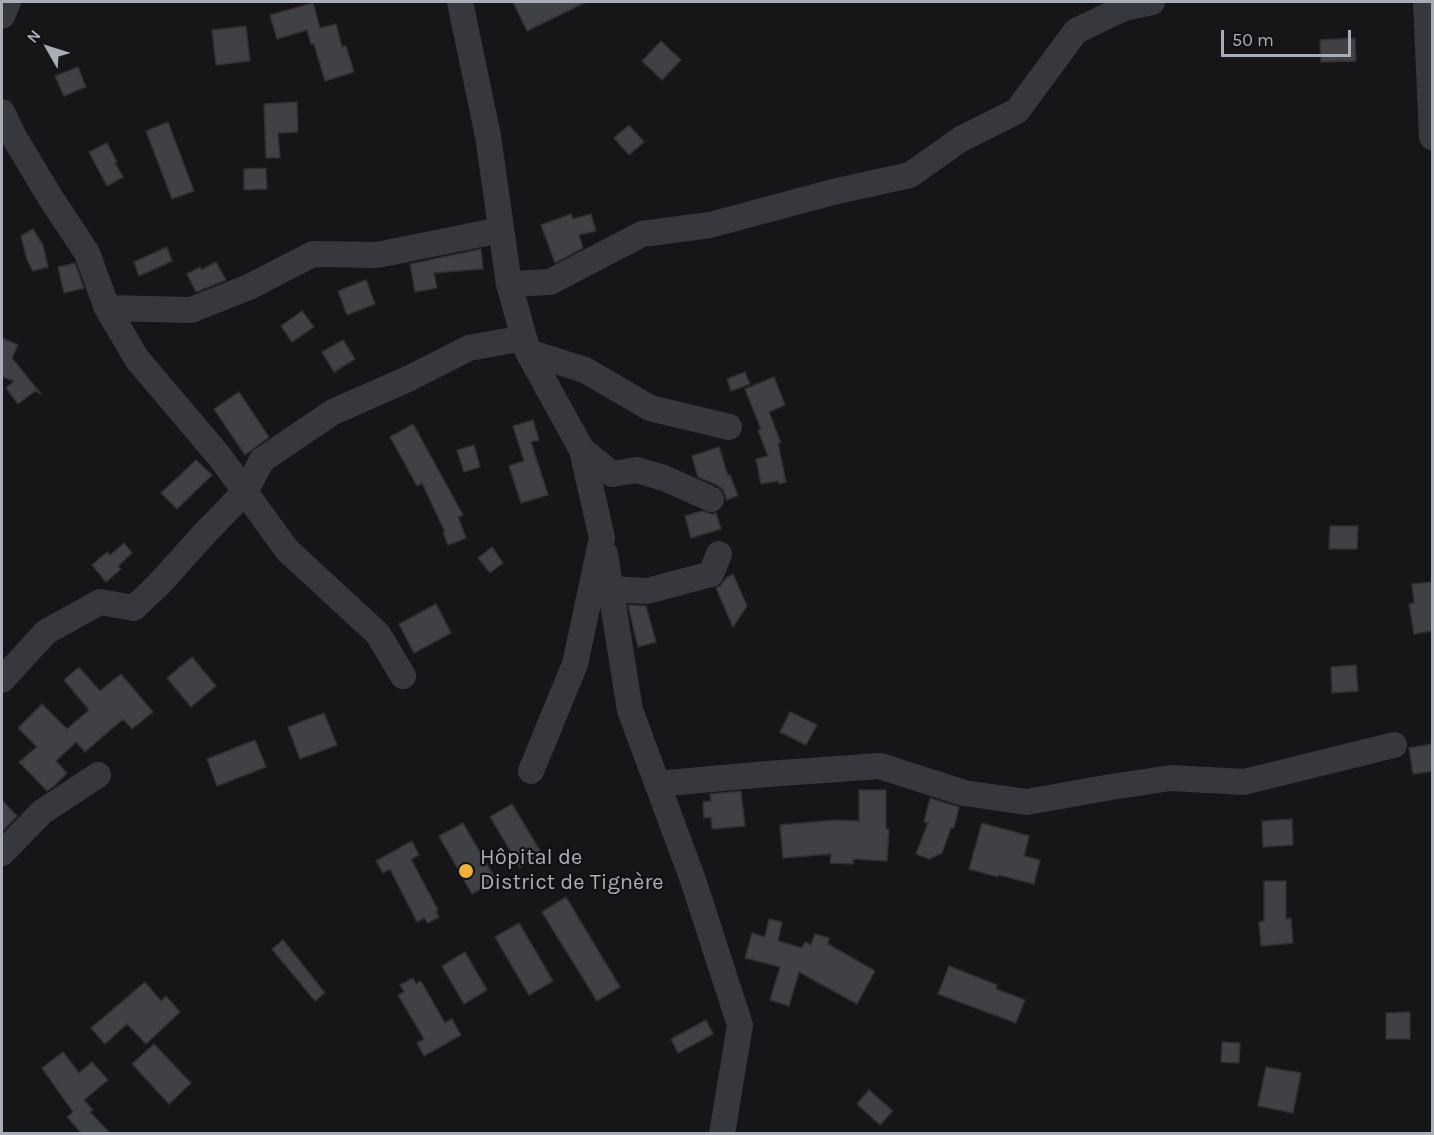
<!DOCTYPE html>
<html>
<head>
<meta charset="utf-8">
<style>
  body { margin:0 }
  #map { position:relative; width:1434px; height:1135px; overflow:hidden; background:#161618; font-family:Karla,sans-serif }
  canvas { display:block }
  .frame { position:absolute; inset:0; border:3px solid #a8adb8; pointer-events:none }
  .north { position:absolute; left:18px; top:18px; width:60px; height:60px; -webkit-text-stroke:4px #111113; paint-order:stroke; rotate:309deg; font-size:16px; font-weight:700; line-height:24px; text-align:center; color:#a8adb8 }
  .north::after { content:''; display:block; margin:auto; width:21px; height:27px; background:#a8adb8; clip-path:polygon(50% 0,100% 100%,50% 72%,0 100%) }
  .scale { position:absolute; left:1221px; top:30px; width:130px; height:27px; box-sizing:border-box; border:3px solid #a8adb8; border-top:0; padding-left:8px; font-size:18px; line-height:21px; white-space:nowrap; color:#a8adb8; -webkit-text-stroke:4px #111113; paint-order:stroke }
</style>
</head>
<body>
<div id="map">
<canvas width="1434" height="1135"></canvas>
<div class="frame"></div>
<div class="north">N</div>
<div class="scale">50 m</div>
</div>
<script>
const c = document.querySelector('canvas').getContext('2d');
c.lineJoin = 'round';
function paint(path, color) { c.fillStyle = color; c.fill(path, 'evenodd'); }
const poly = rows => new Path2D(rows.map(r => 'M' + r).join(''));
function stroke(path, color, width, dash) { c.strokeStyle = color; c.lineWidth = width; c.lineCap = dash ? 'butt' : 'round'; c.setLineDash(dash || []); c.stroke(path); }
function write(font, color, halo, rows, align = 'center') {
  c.font = font + ' Karla,sans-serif'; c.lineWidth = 4.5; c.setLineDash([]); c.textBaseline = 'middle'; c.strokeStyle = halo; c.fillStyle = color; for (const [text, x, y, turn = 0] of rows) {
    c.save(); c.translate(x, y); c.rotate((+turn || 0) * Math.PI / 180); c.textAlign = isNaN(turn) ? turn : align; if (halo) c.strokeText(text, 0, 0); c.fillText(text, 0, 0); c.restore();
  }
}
const building = poly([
  [513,2,586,2,527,31,513,2],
  [313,3,320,28,336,24,342,47,346,46,354,72,325,81,314,44,311,44,307,30,277,39,270,15,313,3],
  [246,26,250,61,216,65,212,30,246,26],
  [1355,38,1356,61,1321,62,1320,40,1355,38],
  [661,41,681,60,662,80,642,61,661,41],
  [78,67,86,87,64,96,55,76,78,67],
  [297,102,298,132,278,133,280,158,266,158,264,104,297,102],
  [168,122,194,191,172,199,146,131,168,122],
  [629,125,644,142,629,155,614,138,629,125],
  [107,143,117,162,115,163,123,177,107,186,89,152,107,143],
  [266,168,267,189,244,190,244,169,266,168],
  [571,214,573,219,591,214,596,231,579,235,583,248,555,263,541,225,571,214],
  [33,229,43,245,48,267,33,271,27,260,21,236,33,229],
  [167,247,172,261,139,276,134,262,167,247],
  [481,249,483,269,434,273,437,288,415,292,410,264,481,249],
  [216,262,226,280,196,292,187,274,200,267,201,270,216,262],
  [75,263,84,288,64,293,58,267,75,263],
  [366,280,375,304,347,315,338,291,366,280],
  [302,311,314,327,292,342,281,326,302,311],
  [2,338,18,345,12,358,41,394,35,391,18,404,6,388,14,381,3,377,2,380,2,338],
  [343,340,355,359,334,372,322,352,343,340],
  [745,372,750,384,731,391,727,379,745,372],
  [774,377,785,405,769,412,781,443,778,443,786,482,779,484,778,481,761,484,756,459,768,456,758,430,761,429,745,389,774,377],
  [239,392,269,437,245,455,214,409,239,392],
  [533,420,539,440,531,442,548,495,521,503,509,466,524,461,513,426,533,420],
  [413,424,463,515,458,517,466,538,448,545,443,533,445,532,422,483,417,486,390,437,413,424],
  [474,445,480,467,464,472,457,450,474,445],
  [719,447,728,476,730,475,738,496,726,500,726,497,723,490,717,485,698,477,692,456,719,447],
  [196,460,212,475,177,509,161,493,196,460],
  [702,511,712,514,716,513,721,529,691,538,685,516,702,511],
  [1330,526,1358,526,1357,549,1329,549,1330,526],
  [124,543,132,553,118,566,121,569,106,582,92,565,107,552,110,555,124,543],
  [492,547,503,563,490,573,478,558,492,547],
  [733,574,747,606,733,627,716,588,721,585,726,578,733,574],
  [1432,582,1432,631,1414,634,1409,604,1414,603,1412,584,1432,582],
  [436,604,451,633,414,653,399,624,436,604],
  [628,605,646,606,656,642,638,647,628,605],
  [192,657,216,686,191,707,167,678,192,657],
  [1356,665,1358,691,1332,693,1331,667,1356,665],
  [79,667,100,691,121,674,153,712,132,729,123,719,85,752,76,742,56,761,67,773,54,786,47,791,19,762,37,747,18,728,42,704,67,729,89,710,64,680,79,667],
  [790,712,817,725,806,745,780,732,790,712],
  [324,713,337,745,300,759,288,727,324,713],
  [255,740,266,767,217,786,207,759,255,740],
  [1432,744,1432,771,1413,774,1409,748,1432,744],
  [859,790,886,790,886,829,889,829,887,861,853,859,853,864,830,863,831,854,783,858,780,825,835,820,859,821,859,790],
  [741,791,745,826,712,829,711,817,704,818,703,802,711,801,710,794,741,791],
  [930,798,959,807,954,828,951,828,942,853,929,859,916,854,928,823,924,822,930,798],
  [2,800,17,816,2,832,2,800],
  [512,804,542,854,520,867,490,817,512,804],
  [1292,819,1293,845,1263,847,1262,821,1292,819],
  [463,823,496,880,472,894,439,836,463,823],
  [982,823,1029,836,1024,856,1040,860,1034,884,999,875,998,877,969,869,982,823],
  [412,841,419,855,411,859,438,910,436,911,439,917,428,923,424,918,417,922,390,869,383,873,376,861,412,841],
  [1264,881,1286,881,1286,919,1291,918,1293,943,1261,946,1259,922,1264,921,1264,881],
  [566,897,620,987,597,1001,542,912,566,897],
  [769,919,782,922,778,941,802,948,805,942,811,945,815,934,829,938,828,944,875,971,857,1004,799,972,789,1006,770,1000,780,967,745,958,752,933,765,937,769,919],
  [519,923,553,981,529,995,495,937,519,923],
  [283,940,325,993,315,1001,272,949,283,940],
  [465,952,487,990,464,1004,442,966,465,952],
  [949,966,997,985,996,989,1025,1000,1016,1023,938,994,949,966],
  [413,978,416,984,421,981,445,1023,452,1019,461,1035,424,1056,417,1043,424,1039,398,995,404,992,400,985,413,978],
  [145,982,161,1001,166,996,180,1012,146,1044,127,1024,105,1044,91,1028,145,982],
  [1410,1012,1410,1039,1386,1039,1386,1013,1410,1012],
  [706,1020,713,1034,678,1053,671,1039,706,1020],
  [1222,1042,1240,1043,1239,1063,1221,1062,1222,1042],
  [154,1044,191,1083,169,1104,132,1064,154,1044],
  [63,1052,79,1073,92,1062,108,1080,84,1100,93,1110,90,1112,111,1134,82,1134,67,1117,73,1112,42,1068,63,1052],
  [1266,1067,1301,1073,1293,1113,1258,1106,1266,1067],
  [869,1090,893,1111,880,1125,857,1104,869,1090]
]);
paint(building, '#404145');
stroke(building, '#303034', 1.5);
stroke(poly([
  [460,2,488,136,509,284,528,352,582,450,602,538,575,664,531,771],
  [1426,2,1432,137],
  [2,16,8,2],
  [2,112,14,137,50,197,87,253,107,308,137,359,220,457,287,550,378,634,403,676],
  [509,284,550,282,642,234,710,225,833,192,910,175,961,139,1017,111,1076,31,1124,8,1152,2],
  [107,308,191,310,249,287,313,254,377,255,501,230],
  [528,352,585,370,650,408,729,427],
  [582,450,612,474,637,470,664,478,711,499],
  [605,554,630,710,693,880,740,1025,722,1134],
  [610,589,647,591,711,574,719,554],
  [2,680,46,632,100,602,134,608,161,582,205,533,245,492,262,460,333,412,410,378,469,348,524,338],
  [657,784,767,774,880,766,964,793,1027,802,1111,787,1171,778,1244,782,1394,745],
  [2,853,42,812,98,775]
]), '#37383d', 26);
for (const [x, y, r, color] of [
  [466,871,8,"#f2b134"]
]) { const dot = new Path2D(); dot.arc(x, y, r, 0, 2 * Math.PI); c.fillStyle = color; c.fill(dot); stroke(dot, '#111113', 2); }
write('22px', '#a8adb8', '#111113', [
  ["Hôpital de",480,858],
  ["District de Tignère",480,883]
], 'left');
</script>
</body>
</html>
